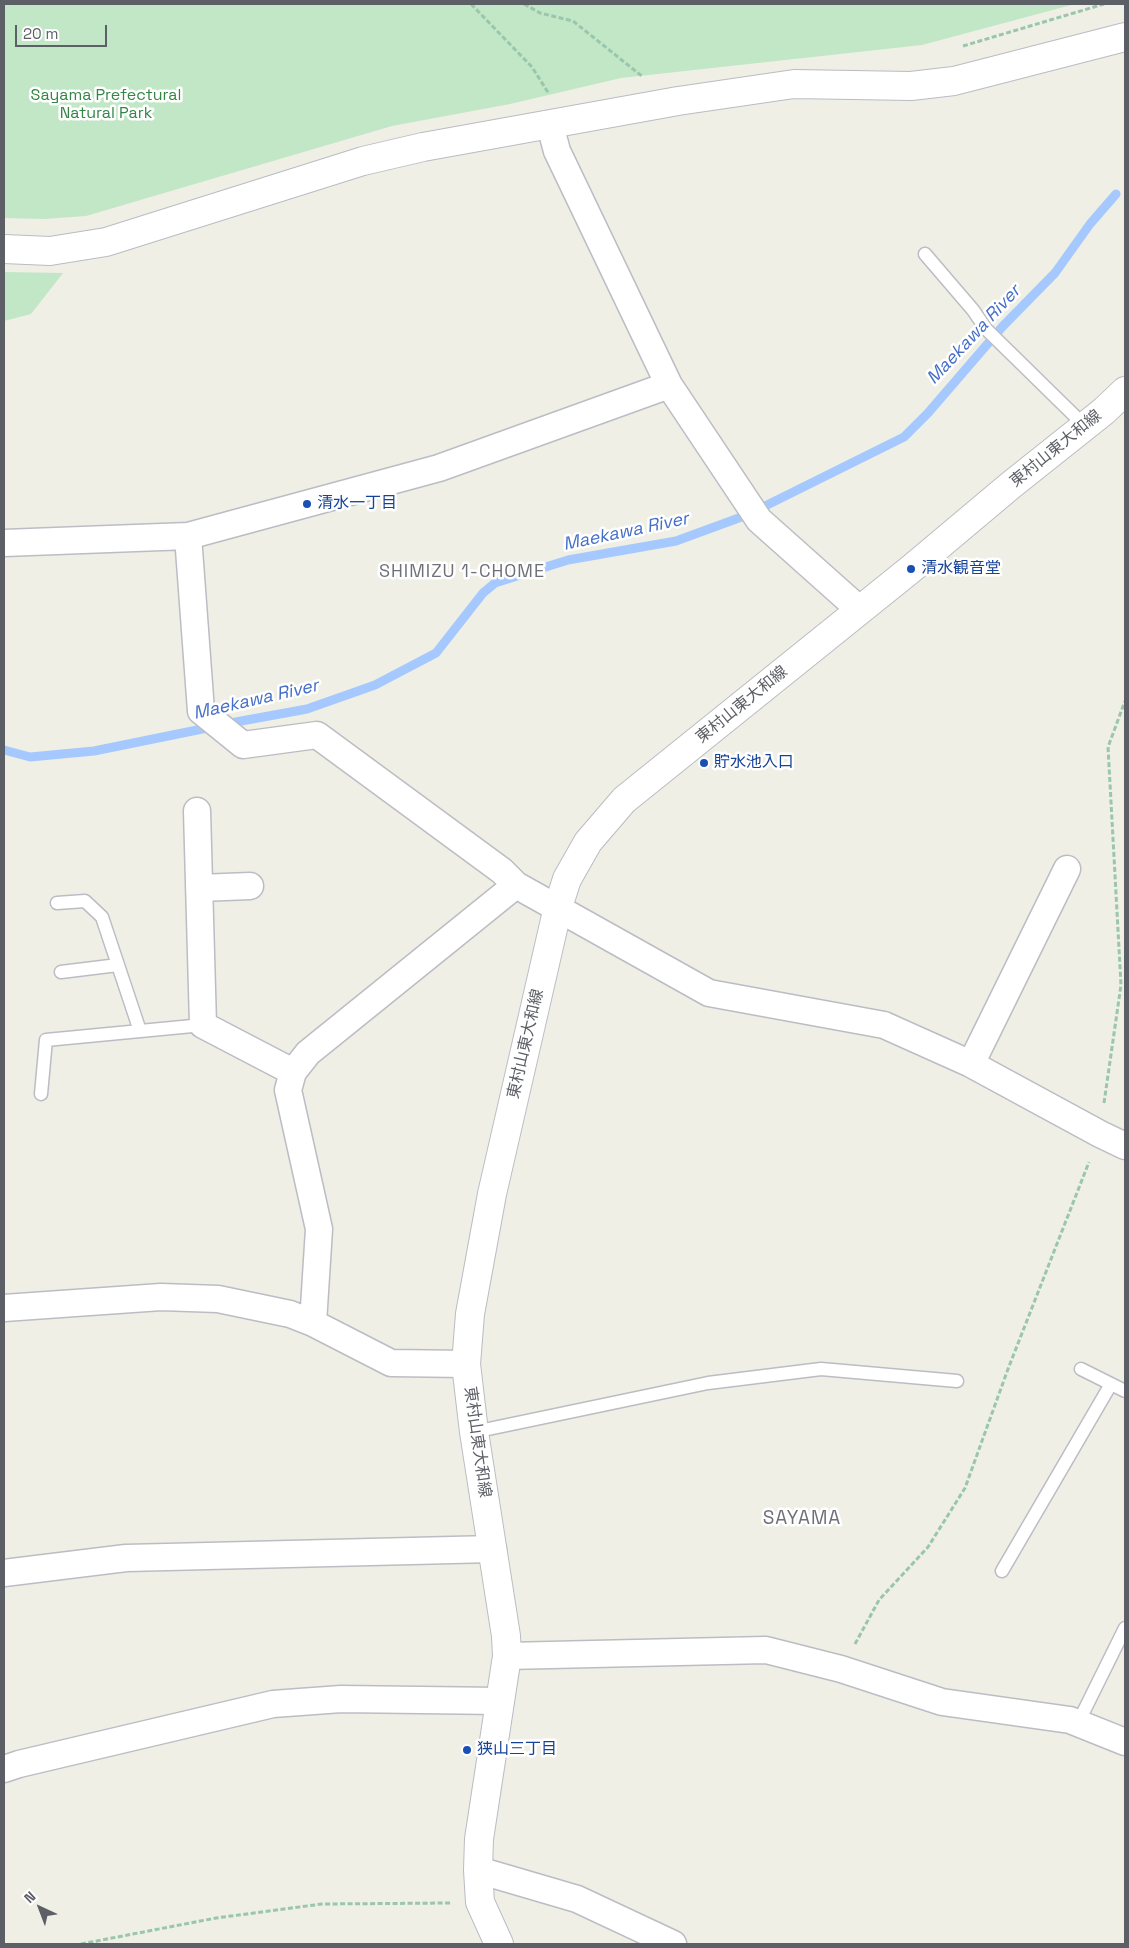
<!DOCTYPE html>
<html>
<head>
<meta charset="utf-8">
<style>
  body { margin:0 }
  #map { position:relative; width:1129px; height:1948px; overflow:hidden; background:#efefe5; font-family:"Space Grotesk",sans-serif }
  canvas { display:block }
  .frame { position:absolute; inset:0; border:5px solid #5d5f66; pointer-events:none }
  .north { position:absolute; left:15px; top:1883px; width:50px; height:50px; -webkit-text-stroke:4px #fff; paint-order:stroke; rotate:317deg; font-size:14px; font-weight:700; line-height:20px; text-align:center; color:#5d5f66 }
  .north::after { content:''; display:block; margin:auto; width:18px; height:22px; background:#5d5f66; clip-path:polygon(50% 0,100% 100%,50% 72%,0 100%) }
  .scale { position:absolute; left:15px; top:25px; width:92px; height:22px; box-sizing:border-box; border:2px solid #5d5f66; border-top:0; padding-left:6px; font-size:15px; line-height:18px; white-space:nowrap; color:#5d5f66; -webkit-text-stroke:4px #fff; paint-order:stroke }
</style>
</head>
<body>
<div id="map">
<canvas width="1129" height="1948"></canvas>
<div class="frame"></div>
<div class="north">N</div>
<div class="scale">20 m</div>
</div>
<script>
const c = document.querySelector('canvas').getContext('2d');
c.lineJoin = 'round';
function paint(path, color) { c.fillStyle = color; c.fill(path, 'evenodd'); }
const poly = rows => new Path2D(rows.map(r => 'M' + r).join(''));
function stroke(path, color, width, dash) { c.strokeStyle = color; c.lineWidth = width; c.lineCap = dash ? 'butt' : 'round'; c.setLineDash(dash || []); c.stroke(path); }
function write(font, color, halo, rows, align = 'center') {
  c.font = font + ' "Space Grotesk","Noto Sans JP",sans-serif'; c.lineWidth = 5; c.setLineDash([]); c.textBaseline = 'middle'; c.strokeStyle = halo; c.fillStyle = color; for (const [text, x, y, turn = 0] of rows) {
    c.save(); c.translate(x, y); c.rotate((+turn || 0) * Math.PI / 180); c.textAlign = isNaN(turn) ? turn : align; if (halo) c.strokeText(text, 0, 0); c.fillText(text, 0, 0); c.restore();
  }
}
paint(poly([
  [4,4,1075,4,922,45,621,78,510,104,392,126,86,216,44,219,4,218],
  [4,272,62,273,63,273,31,314,4,321]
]), '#c1e7c7');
stroke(poly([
  [225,724,307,709,375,685,436,653,483,593,495,583,568,560,676,541,747,515,904,437,928,413,1003,326,1055,273,1090,224,1116,194],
  [4,750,30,757,94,751,212,727]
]), '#a5c9ff', 9);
const lane = poly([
  [925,254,973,310,986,329,1085,426],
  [57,903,85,901,102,917,140,1031],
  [61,972,118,965],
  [41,1094,46,1040,203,1025],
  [1081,1369,1125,1391],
  [474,1432,708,1383,821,1369,957,1381],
  [1002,1571,1111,1384],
  [1078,1723,1125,1628]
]);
const street = poly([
  [550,125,557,151,669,385,759,520,860,610],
  [188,536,201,711,243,745,317,735,502,871,516,885],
  [4,543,188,536,439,468,669,385],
  [197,811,203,1025,293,1072],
  [199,888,250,886],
  [971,1064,1067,869],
  [4,1308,161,1297,218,1299,290,1314,313,1323,391,1363,466,1364],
  [313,1323,319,1229,288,1090,293,1072,308,1053,516,885,709,993,884,1025,971,1064,1100,1134,1125,1146],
  [4,1573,126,1558,493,1549],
  [507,1656,766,1650,841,1669,942,1702,1070,1720,1125,1742],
  [4,1769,19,1764,273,1704,341,1699,500,1701],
  [478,1870,577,1899,673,1944]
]);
const secondary = poly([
  [4,249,50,251,106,242,363,161,423,147,678,101,794,84,911,86,954,81,1125,37],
  [499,1944,480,1902,478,1870,479,1839,507,1656,506,1636,474,1432,466,1364,470,1314,492,1194,558,907,567,879,588,842,624,800,911,569,1011,485,1104,411,1125,391]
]);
stroke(lane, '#bcbdc4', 15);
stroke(street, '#bcbdc4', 29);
stroke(secondary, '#babcc3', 30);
stroke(poly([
  [471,4,532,67,549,94],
  [524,4,540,13,573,21,643,77],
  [963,46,1104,4],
  [1104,1103,1121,985,1108,747,1125,701],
  [855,1644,879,1600,928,1547,965,1488,1008,1369,1089,1162],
  [81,1944,216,1918,322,1904,451,1903]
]), '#99c6ad', 3, [5, 2.5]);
stroke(lane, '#fff', 12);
stroke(street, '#fff', 26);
stroke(secondary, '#fff', 28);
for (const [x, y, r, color] of [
  [307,504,5,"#1a4fb4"],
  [911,569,5,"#1a4fb4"],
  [704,763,5,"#1a4fb4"],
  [467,1750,5,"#1a4fb4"]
]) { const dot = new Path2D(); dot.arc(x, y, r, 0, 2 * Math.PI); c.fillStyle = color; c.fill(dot); stroke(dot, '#fff', 2); }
write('16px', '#338644', '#fff', [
  ["Sayama Prefectural",106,96],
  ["Natural Park",106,114]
]);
write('16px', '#5d5f66', '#fff', [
  ["東村山東大和線",1056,449,-39],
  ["東村山東大和線",742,705,-39],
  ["東村山東大和線",526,1044,-77],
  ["東村山東大和線",477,1442,82]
]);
write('16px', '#164399', '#fff', [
  ["清水一丁目",317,504],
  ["清水観音堂",921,569],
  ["貯水池入口",714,763],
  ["狭山三丁目",477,1750]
], 'left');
write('italic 18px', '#446ec7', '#fff', [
  ["Maekawa River",974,335,-47],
  ["Maekawa River",626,532,-12],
  ["Maekawa River",256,700,-13]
]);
c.letterSpacing = '1px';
write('18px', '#6e7178', '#fff', [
  ["SHIMIZU 1-CHOME",462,572]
]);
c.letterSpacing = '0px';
c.letterSpacing = '1px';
write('19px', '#6e7178', '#fff', [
  ["SAYAMA",802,1519]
]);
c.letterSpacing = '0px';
</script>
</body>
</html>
